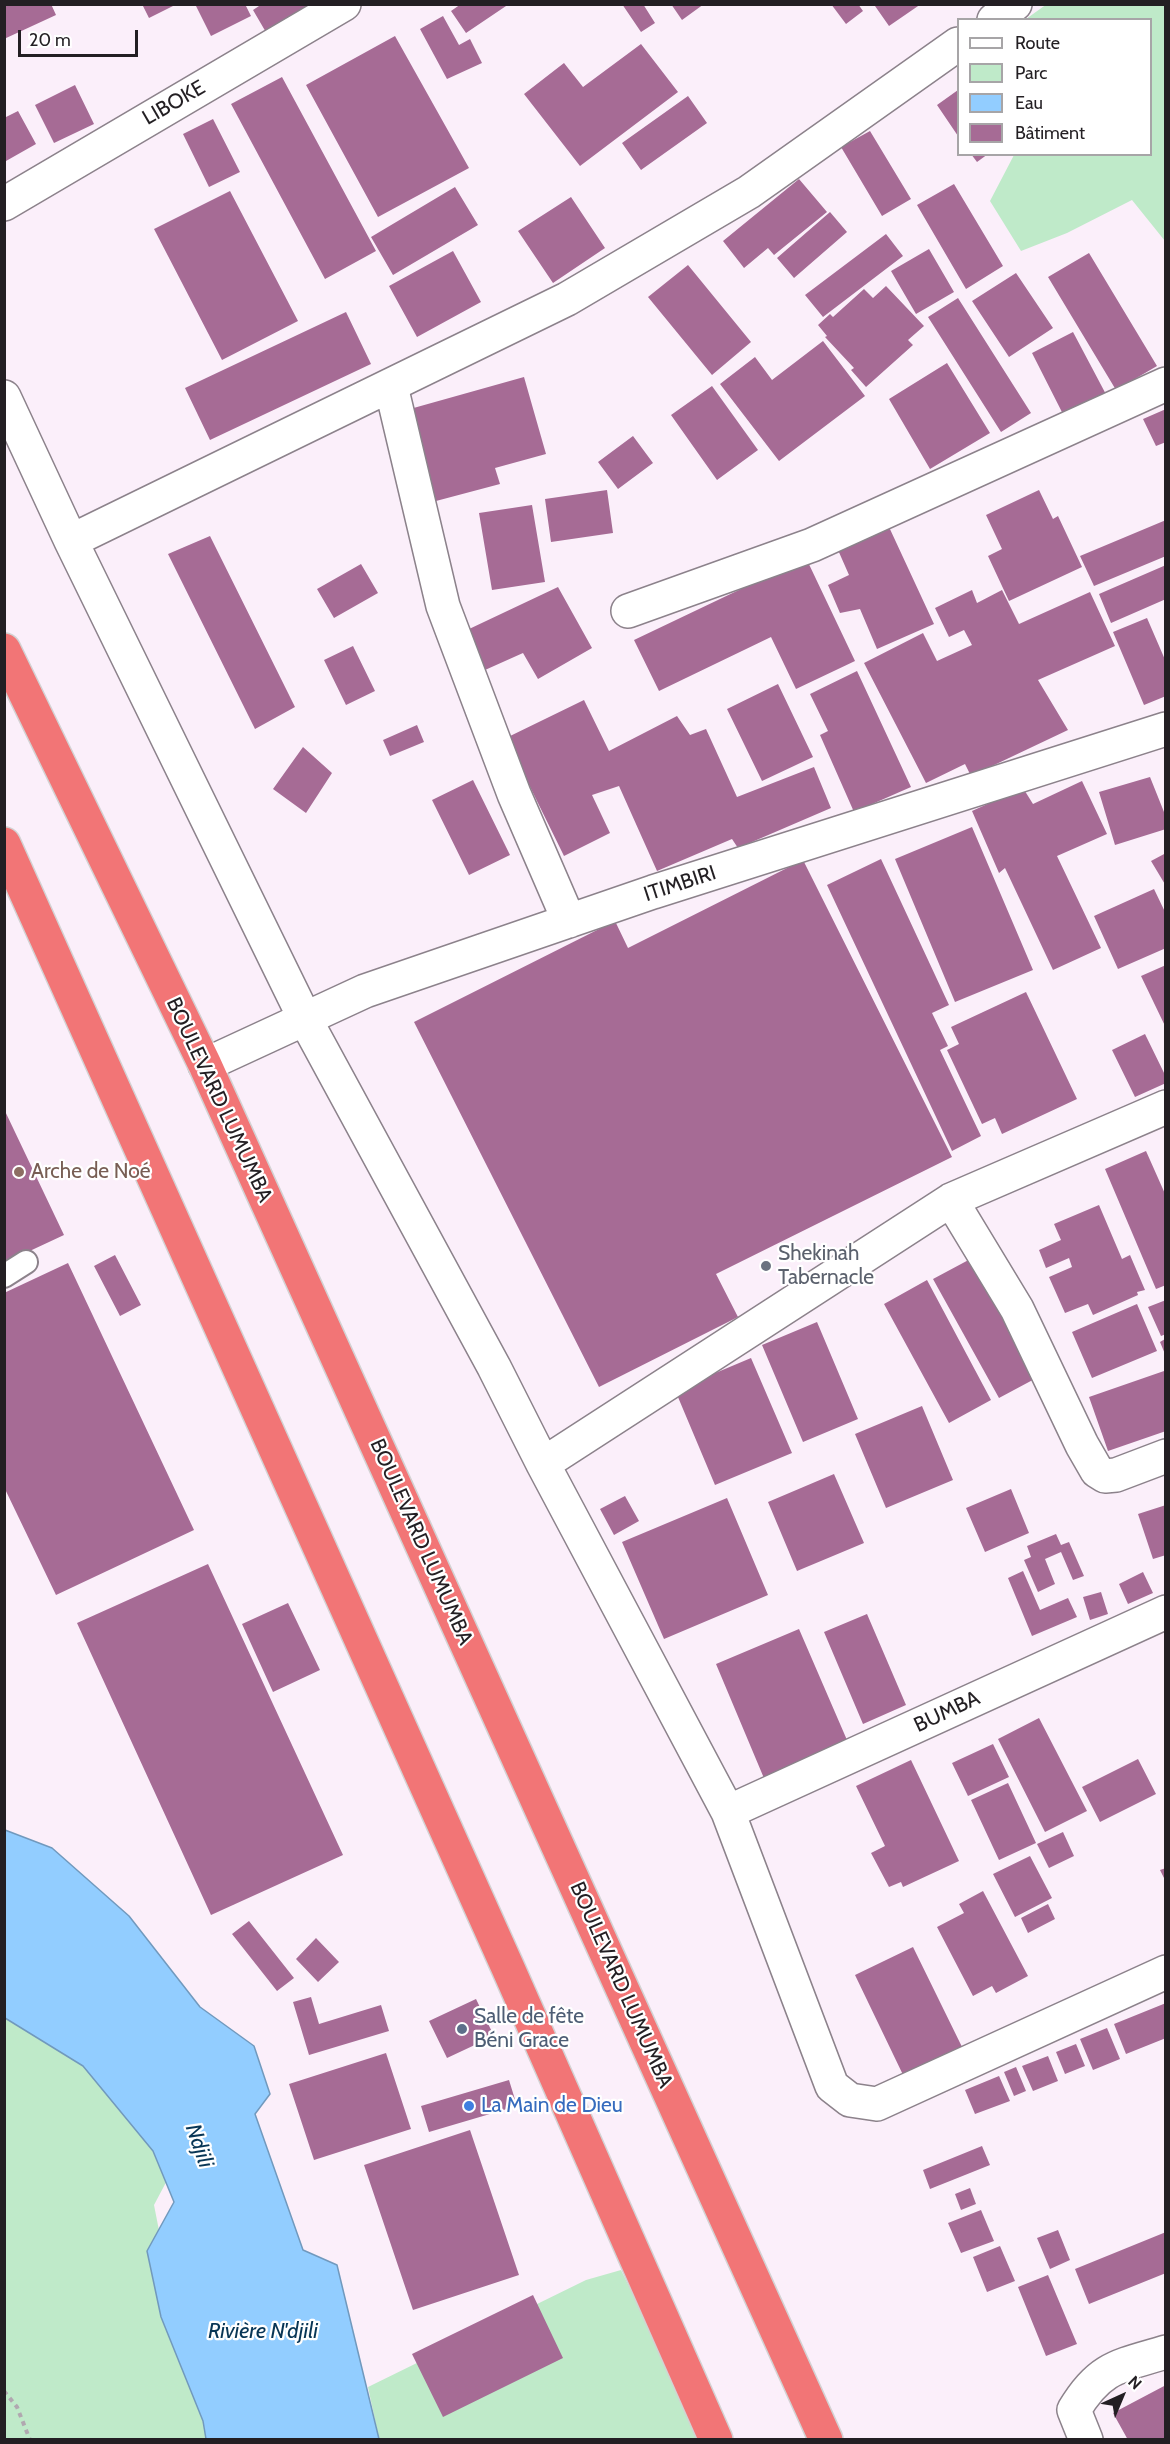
<!DOCTYPE html>
<html>
<head>
<meta charset="utf-8">
<style>
	body { margin:0 }
	#map { position:relative; width:1170px; height:2444px; overflow:hidden; background:#fbeffa; font-family:Cabin,sans-serif }
	canvas { display:block }
	.frame { position:absolute; inset:0; border:6px solid #231f23; pointer-events:none }
	.legend { position:absolute; left:957px; top:18px; width:195px; height:138px; box-sizing:border-box; background:#fff; border:2px solid #a7a5a7; margin:0; padding:8px 10px; list-style:none; font-size:18px; color:#231f23 }
	.legend li { display:flex; align-items:center; gap:12px; height:30px }
	.legend b { width:30px; border:2px solid #a7a5a7 }
	.north { position:absolute; left:1092px; top:2366px; width:60px; height:60px; -webkit-text-stroke:4px #fff; paint-order:stroke; rotate:44deg; font-size:16px; font-weight:700; line-height:24px; text-align:center; color:#231f23 }
	.north::after { content:''; display:block; margin:auto; width:21px; height:27px; background:#231f23; clip-path:polygon(50% 0,100% 100%,50% 72%,0 100%) }
	.scale { position:absolute; left:18px; top:30px; width:120px; height:27px; box-sizing:border-box; border:3px solid #231f23; border-top:0; padding-left:8px; font-size:18px; line-height:21px; white-space:nowrap; color:#231f23; -webkit-text-stroke:4px #fff; paint-order:stroke }
</style>
</head>
<body>
<div id="map">
<canvas width="1170" height="2444"></canvas>
<div class="frame"></div>
<ul class="legend">
<li><b style="height:8px;background:#fff"></b>Route</li>
<li><b style="height:16px;background:#bfeac9"></b>Parc</li>
<li><b style="height:16px;background:#92cdff"></b>Eau</li>
<li><b style="height:16px;background:#a66b95"></b>Bâtiment</li>
</ul>
<div class="north">N</div>
<div class="scale">20 m</div>
</div>
<script>
const ctx = document.querySelector('canvas').getContext('2d');
ctx.lineJoin = 'round';
function fillPath(path, color) { ctx.fillStyle = color; ctx.fill(path, 'evenodd'); }
function trace(path, color, width, dash) { ctx.strokeStyle = color; ctx.lineWidth = width; ctx.lineCap = dash ? 'butt' : 'round'; ctx.setLineDash(dash || []); ctx.stroke(path); }
function write(font, color, halo, rows, align = 'center') {
  ctx.font = font + ' Cabin,sans-serif'; ctx.lineWidth = 4.5; ctx.setLineDash([]); ctx.textBaseline = 'middle'; ctx.strokeStyle = halo; ctx.fillStyle = color; for (const [text, x, y, turn = 0] of rows) {
    ctx.save(); ctx.translate(x, y); ctx.rotate((+turn || 0) * Math.PI / 180); ctx.textAlign = isNaN(turn) ? turn : align; if (halo) ctx.strokeText(text, 0, 0); ctx.fillText(text, 0, 0); ctx.restore();
  }
}
const green = new Path2D(`
	M 1047,4 L 1165,5 L 1165,241 L 1132,200 L 1067,233 L 1021,251 L 990,201 L 1014,155 L 1150,154 L 1150,20 L 1026,19 Z
	M 4,1969 L 180,2156 L 154,2205 L 167,2271 L 221,2439 L 5,2439 Z
	M 621,2270 L 705,2439 L 379,2439 L 368,2387 L 586,2280 Z`);
const water = new Path2D(`
	M 5,1830 L 52,1848 L 129,1916 L 200,2007 L 254,2046 L 270,2094 L 255,2114 L 303,2250 L 337,2265 L 379,2439 L 206,2439 L 203,2421 L 161,2317 L 147,2251 L 174,2202 L 153,2151 L 83,2066 L 5,2018 Z`);
const building = new Path2D(`
	M 4,4 L 51,4 L 56,15 L 4,39 Z
	M 142,4 L 177,4 L 149,18 Z
	M 195,4 L 245,4 L 251,16 L 211,36 Z
	M 262,4 L 319,4 L 267,34 L 253,10 Z
	M 461,4 L 509,4 L 466,33 L 451,11 Z
	M 622,4 L 643,4 L 655,23 L 641,32 Z
	M 671,4 L 704,4 L 682,20 Z
	M 831,4 L 858,4 L 863,11 L 846,24 Z
	M 878,4 L 921,4 L 889,26 L 875,6 Z
	M 443,16 L 459,45 L 470,39 L 482,63 L 447,79 L 420,29 Z
	M 395,36 L 469,168 L 378,217 L 306,85 Z
	M 641,44 L 678,92 L 580,166 L 524,94 L 564,63 L 583,87 Z
	M 282,77 L 376,251 L 325,279 L 231,104 Z
	M 75,85 L 94,124 L 54,143 L 35,105 Z
	M 958,90 L 958,136 L 937,105 Z
	M 688,96 L 707,123 L 641,170 L 622,143 Z
	M 18,111 L 36,144 L 6,161 L 4,118 Z
	M 213,119 L 240,172 L 209,187 L 183,134 Z
	M 870,131 L 911,199 L 882,216 L 841,147 Z
	M 971,154 L 988,154 L 977,162 Z
	M 799,179 L 827,212 L 774,255 L 768,248 L 744,268 L 723,241 Z
	M 954,184 L 1003,266 L 966,289 L 917,205 Z
	M 455,187 L 478,225 L 393,275 L 371,237 Z
	M 230,191 L 298,321 L 222,360 L 154,229 Z
	M 571,197 L 605,248 L 553,283 L 518,231 Z
	M 830,212 L 847,232 L 794,278 L 777,258 Z
	M 886,234 L 903,256 L 823,317 L 805,295 Z
	M 929,249 L 954,292 L 916,314 L 891,271 Z
	M 453,251 L 481,302 L 417,337 L 389,286 Z
	M 1089,253 L 1157,366 L 1116,390 L 1048,277 Z
	M 688,265 L 751,342 L 712,375 L 648,297 Z
	M 1016,273 L 1053,328 L 1009,357 L 972,301 Z
	M 886,286 L 924,326 L 908,340 L 913,345 L 866,387 L 851,370 L 854,368 L 825,337 L 827,336 L 818,325 L 830,314 L 833,317 L 864,289 L 873,298 Z
	M 958,298 L 1031,413 L 1001,432 L 928,317 Z
	M 346,312 L 371,364 L 210,440 L 185,388 Z
	M 1073,332 L 1109,400 L 1067,422 L 1032,353 Z
	M 823,341 L 865,396 L 779,461 L 720,384 L 755,357 L 772,380 Z
	M 947,363 L 990,433 L 930,469 L 889,399 Z
	M 524,377 L 546,454 L 495,468 L 500,484 L 436,501 L 410,409 Z
	M 712,386 L 758,450 L 717,480 L 671,415 Z
	M 1166,409 L 1166,442 L 1156,446 L 1143,419 Z
	M 633,436 L 653,463 L 618,489 L 598,462 Z
	M 607,490 L 613,533 L 551,542 L 545,499 Z
	M 1039,490 L 1053,519 L 1058,516 L 1082,567 L 1009,601 L 988,556 L 1002,549 L 986,515 Z
	M 532,505 L 545,582 L 492,590 L 479,513 Z
	M 1166,520 L 1166,556 L 1094,586 L 1080,556 Z
	M 889,527 L 934,624 L 877,649 L 860,609 L 840,613 L 828,585 L 849,575 L 838,550 Z
	M 210,536 L 295,707 L 255,729 L 168,554 Z
	M 806,558 L 855,661 L 796,689 L 771,637 L 659,691 L 634,640 Z
	M 361,564 L 378,593 L 334,618 L 317,589 Z
	M 1166,565 L 1166,599 L 1111,623 L 1099,594 Z
	M 558,587 L 592,648 L 538,679 L 523,653 L 485,670 L 467,630 Z
	M 972,590 L 977,603 L 1002,590 L 1019,624 L 1090,592 L 1115,646 L 1038,680 L 1068,730 L 971,776 L 965,764 L 926,783 L 864,663 L 923,633 L 937,661 L 972,645 L 964,630 L 949,637 L 935,608 Z
	M 1147,618 L 1166,662 L 1166,696 L 1144,705 L 1113,632 Z
	M 353,646 L 375,691 L 346,705 L 324,660 Z
	M 857,671 L 911,787 L 854,812 L 820,735 L 828,731 L 810,694 Z
	M 778,684 L 813,757 L 762,781 L 727,709 Z
	M 584,700 L 609,751 L 677,716 L 690,735 L 706,729 L 737,797 L 814,767 L 831,808 L 738,848 L 732,839 L 657,871 L 619,786 L 592,795 L 610,833 L 564,856 L 506,738 Z
	M 417,725 L 424,742 L 390,756 L 383,740 Z
	M 303,747 L 332,773 L 306,813 L 273,789 Z
	M 1150,777 L 1166,817 L 1166,829 L 1115,845 L 1099,792 Z
	M 473,780 L 510,855 L 469,875 L 432,800 Z
	M 1082,781 L 1107,834 L 1057,856 L 1101,948 L 1053,970 L 1005,868 L 999,873 L 972,811 L 1023,788 L 1033,804 Z
	M 972,827 L 1033,970 L 955,1002 L 895,859 Z
	M 1166,853 L 1166,886 L 1151,861 Z
	M 881,859 L 949,1005 L 932,1013 L 948,1046 L 940,1050 L 981,1136 L 952,1151 L 827,885 Z
	M 803,860 L 952,1157 L 716,1274 L 738,1317 L 599,1387 L 414,1022 L 615,921 L 628,948 Z
	M 1154,889 L 1166,914 L 1166,948 L 1118,969 L 1094,916 Z
	M 1166,965 L 1166,1028 L 1141,976 Z
	M 1026,992 L 1077,1099 L 1002,1134 L 995,1118 L 982,1124 L 947,1050 L 959,1044 L 951,1027 Z
	M 1145,1034 L 1166,1077 L 1166,1083 L 1135,1097 L 1112,1050 Z
	M 4,1109 L 64,1235 L 4,1263 Z
	M 1146,1151 L 1166,1196 L 1166,1285 L 1156,1289 L 1105,1169 Z
	M 1099,1205 L 1122,1259 L 1130,1255 L 1145,1290 L 1137,1292 L 1138,1295 L 1093,1315 L 1088,1304 L 1065,1313 L 1049,1277 L 1072,1267 L 1069,1258 L 1046,1268 L 1039,1250 L 1061,1240 L 1054,1224 Z
	M 115,1255 L 141,1305 L 120,1316 L 94,1266 Z
	M 976,1256 L 1042,1375 L 999,1398 L 933,1279 Z
	M 68,1263 L 194,1530 L 56,1595 L 4,1487 L 4,1293 Z
	M 927,1280 L 991,1400 L 949,1423 L 884,1304 Z
	M 1166,1300 L 1166,1334 L 1161,1336 L 1148,1307 Z
	M 1137,1304 L 1157,1351 L 1092,1378 L 1072,1332 Z
	M 817,1322 L 858,1419 L 803,1442 L 762,1345 Z
	M 1165,1339 L 1165,1354 L 1160,1342 Z
	M 751,1358 L 792,1453 L 715,1485 L 675,1390 Z
	M 1164,1371 L 1166,1431 L 1108,1451 L 1089,1397 Z
	M 922,1406 L 953,1480 L 886,1508 L 855,1434 Z
	M 834,1474 L 864,1543 L 797,1571 L 768,1502 Z
	M 1011,1489 L 1029,1533 L 985,1552 L 966,1508 Z
	M 625,1496 L 639,1521 L 614,1535 L 600,1509 Z
	M 727,1498 L 768,1595 L 664,1639 L 622,1542 Z
	M 1166,1505 L 1166,1555 L 1153,1559 L 1138,1514 Z
	M 1056,1534 L 1061,1545 L 1069,1542 L 1084,1576 L 1073,1580 L 1061,1552 L 1045,1559 L 1055,1584 L 1038,1592 L 1024,1560 L 1031,1557 L 1027,1546 Z
	M 208,1564 L 343,1855 L 211,1915 L 77,1623 Z
	M 1023,1571 L 1040,1610 L 1068,1598 L 1077,1617 L 1032,1636 L 1008,1578 Z
	M 1143,1572 L 1153,1593 L 1128,1604 L 1119,1584 Z
	M 1101,1592 L 1108,1614 L 1090,1620 L 1083,1597 Z
	M 288,1603 L 320,1670 L 273,1692 L 242,1624 Z
	M 867,1614 L 906,1705 L 863,1724 L 824,1632 Z
	M 799,1629 L 850,1747 L 766,1783 L 716,1664 Z
	M 1039,1718 L 1087,1811 L 1045,1832 L 998,1739 Z
	M 993,1744 L 1009,1777 L 968,1796 L 952,1763 Z
	M 1138,1759 L 1156,1794 L 1100,1822 L 1082,1787 Z
	M 911,1760 L 959,1861 L 903,1887 L 901,1882 L 889,1887 L 871,1853 L 885,1846 L 856,1786 Z
	M 1008,1783 L 1036,1843 L 999,1860 L 971,1800 Z
	M 1063,1832 L 1074,1856 L 1049,1868 L 1037,1844 Z
	M 1030,1856 L 1052,1898 L 1015,1917 L 993,1874 Z
	M 1166,1868 L 1166,1882 L 1160,1870 Z
	M 983,1891 L 1028,1976 L 996,1993 L 992,1986 L 973,1996 L 937,1927 L 964,1913 L 959,1904 Z
	M 1048,1904 L 1055,1919 L 1028,1933 L 1021,1918 Z
	M 249,1921 L 294,1978 L 277,1991 L 232,1934 Z
	M 316,1938 L 339,1962 L 318,1982 L 296,1959 Z
	M 913,1947 L 964,2051 L 905,2079 L 855,1975 Z
	M 311,1997 L 319,2024 L 381,2005 L 389,2031 L 309,2055 L 293,2002 Z
	M 476,1999 L 494,2036 L 447,2058 L 429,2021 Z
	M 1166,2003 L 1166,2038 L 1126,2054 L 1114,2024 Z
	M 1107,2028 L 1120,2059 L 1093,2070 L 1080,2039 Z
	M 1076,2044 L 1085,2066 L 1065,2074 L 1056,2052 Z
	M 386,2053 L 411,2129 L 314,2160 L 289,2084 Z
	M 1048,2056 L 1058,2081 L 1033,2091 L 1022,2066 Z
	M 1016,2067 L 1026,2091 L 1014,2096 L 1004,2072 Z
	M 999,2076 L 1010,2101 L 975,2114 L 965,2090 Z
	M 509,2080 L 517,2106 L 429,2132 L 421,2106 Z
	M 470,2130 L 519,2275 L 413,2310 L 364,2165 Z
	M 982,2146 L 990,2165 L 930,2189 L 923,2170 Z
	M 970,2188 L 976,2204 L 961,2210 L 955,2194 Z
	M 981,2210 L 994,2241 L 961,2253 L 948,2223 Z
	M 1058,2230 L 1070,2260 L 1050,2269 L 1037,2238 Z
	M 1166,2232 L 1166,2273 L 1089,2304 L 1075,2269 Z
	M 1000,2246 L 1015,2281 L 987,2292 L 973,2257 Z
	M 1048,2275 L 1077,2344 L 1046,2356 L 1018,2287 Z
	M 533,2295 L 563,2358 L 443,2417 L 412,2354 Z
	M 1166,2385 L 1166,2440 L 1128,2440 L 1113,2413 Z`);
const path = new Path2D(`
	M 4,2391 L 17,2407 L 30,2440`);
const lane = new Path2D(`
	M 4,1276 L 26,1262`);
const street = new Path2D(`
	M 994,20 L 1015,4
	M 4,204 L 344,4
	M 391,386 L 443,606 L 514,794 L 569,921
	M 4,397 L 71,541 L 305,1019 L 494,1367 L 543,1464 L 728,1812 L 832,2086 L 850,2100 L 877,2104 L 1166,1972
	M 71,541 L 567,299 L 749,192 L 958,44
	M 628,611 L 812,545 L 1166,384
	M 205,1065 L 365,991 L 653,892 L 1166,729
	M 951,1200 L 1017,1309 L 1082,1445 L 1097,1471 L 1105,1476 L 1116,1475 L 1166,1456
	M 543,1464 L 951,1200 L 1166,1107
	M 728,1812 L 1166,1612
	M 1086,2440 L 1074,2410 C 1100,2366 1120,2366 1166,2352`);
const highway = new Path2D(`
	M 4,650 L 205,1065 L 826,2440
	M 4,844 L 508,1968 L 716,2440`);
const markers = [
	[19,1172,6,"#8d6e63"],
	[766,1266,6,"#6b7280"],
	[462,2029,6,"#5c6f8a"],
	[469,2106,6,"#3f7fe0"]
];
const streetNames = [
	["LIBOKE",174,103,-30],
	["ITIMBIRI",680,884,-18],
	["BOULEVARD LUMUMBA",219,1100,65],
	["BOULEVARD LUMUMBA",421,1542,66],
	["BUMBA",947,1712,-25],
	["BOULEVARD LUMUMBA",621,1985,66]
];
const educationNames = [
	["Arche de Noé",31,1172]
];
const worshipNames = [
	["Shekinah",778,1254],
	["Tabernacle",778,1278]
];
const serviceNames = [
	["Salle de fête",474,2017],
	["Béni Grace",474,2041]
];
const shopNames = [
	["La Main de Dieu",481,2106]
];
const waterNames = [
	["Ndjili",199,2146,71],
	["Rivière N'djili",263,2332]
];
fillPath(green, '#bfeac9');
fillPath(water, '#92cdff');
trace(water, '#7199bd', 1.5);
fillPath(building, '#a66b95');
trace(lane, '#8c828b', 26);
trace(street, '#8c828b', 36);
trace(highway, '#d3d2d3', 36);
trace(path, '#b1a8b0', 4, [4.5, 4.5]);
trace(lane, '#fff', 22);
trace(street, '#fff', 33);
trace(highway, '#f27576', 33);
for (const [x, y, r, color] of markers) { const dot = new Path2D(); dot.arc(x, y, r, 0, 2 * Math.PI); ctx.fillStyle = color; ctx.fill(dot); trace(dot, '#fff', 2); }
write('21px', '#231f23', '#fff', streetNames);
write('21px', '#785e54', '#fff', educationNames, 'left');
write('21px', '#5b616d', '#fff', worshipNames, 'left');
write('21px', '#4e5e75', '#fff', serviceNames, 'left');
write('21px', '#366cbe', '#fff', shopNames, 'left');
write('italic 22px', '#083656', '#fff', waterNames);
</script>
</body>
</html>
